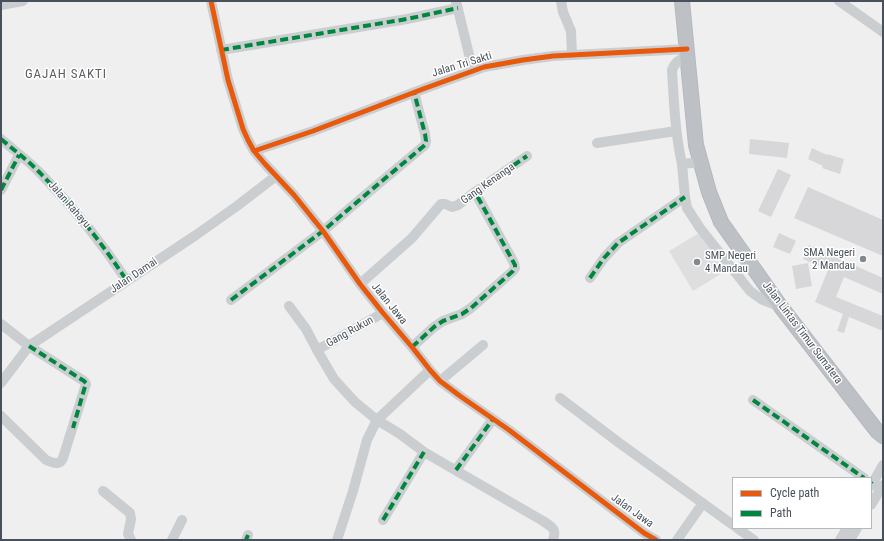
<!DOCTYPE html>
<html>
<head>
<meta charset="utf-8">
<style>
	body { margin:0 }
	#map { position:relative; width:884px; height:541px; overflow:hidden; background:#f0efef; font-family:"Roboto Condensed",sans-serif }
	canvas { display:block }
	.frame { position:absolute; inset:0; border:2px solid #47505b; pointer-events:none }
	.legend { position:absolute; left:732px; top:477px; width:140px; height:52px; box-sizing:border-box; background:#fff; border:1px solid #b5b9bd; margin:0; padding:5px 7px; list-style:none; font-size:12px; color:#47505b }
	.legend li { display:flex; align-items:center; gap:8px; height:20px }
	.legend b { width:20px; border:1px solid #b5b9bd }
</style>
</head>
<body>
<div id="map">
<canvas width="884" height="541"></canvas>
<div class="frame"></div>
<ul class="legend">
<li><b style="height:5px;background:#e8590c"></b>Cycle path</li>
<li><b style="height:5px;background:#00873e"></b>Path</li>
</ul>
</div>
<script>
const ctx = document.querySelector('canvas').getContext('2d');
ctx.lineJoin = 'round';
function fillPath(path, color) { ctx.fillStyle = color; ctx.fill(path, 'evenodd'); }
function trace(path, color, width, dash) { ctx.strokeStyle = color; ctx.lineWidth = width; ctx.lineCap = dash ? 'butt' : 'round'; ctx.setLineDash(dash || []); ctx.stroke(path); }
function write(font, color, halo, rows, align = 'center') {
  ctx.font = font + ' "Roboto Condensed",sans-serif'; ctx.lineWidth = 3; ctx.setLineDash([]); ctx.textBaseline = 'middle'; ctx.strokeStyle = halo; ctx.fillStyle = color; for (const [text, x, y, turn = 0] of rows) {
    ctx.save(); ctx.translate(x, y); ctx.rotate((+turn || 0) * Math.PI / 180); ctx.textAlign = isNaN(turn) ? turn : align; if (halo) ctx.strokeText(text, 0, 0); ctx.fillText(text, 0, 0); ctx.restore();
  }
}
const education = new Path2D(`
	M 701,232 L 724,272 L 693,291 L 669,251 Z`);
const building = new Path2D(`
	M 750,139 L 789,143 L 787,158 L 749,154 Z
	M 812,148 L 827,155 L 827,154 L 844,159 L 840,174 L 822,168 L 823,166 L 808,159 Z
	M 778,169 L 791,175 L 771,217 L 758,211 Z
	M 808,187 L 883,220 L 883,256 L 794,218 Z
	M 779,233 L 796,241 L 790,254 L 773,247 Z
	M 809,245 L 883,278 L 883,294 L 844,277 L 836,297 L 883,316 L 883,331 L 849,317 L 844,333 L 837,331 L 843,314 L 815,302 L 828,270 L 803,259 Z
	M 808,263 L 812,286 L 796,289 L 792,266 Z`);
const minor = new Path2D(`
	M 211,1 L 228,80 L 243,129 L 248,140 L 254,151 L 265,164 L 294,195 L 323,231 L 360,284 L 383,313 L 412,347 L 430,370 L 440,381 L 460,396 L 509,430 L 644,533 L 656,540
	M 456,1 L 473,71
	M 561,1 L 563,12 L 571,31 L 572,55
	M 839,1 L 883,32
	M 1,5 L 23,1
	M 221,50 L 407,19 L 458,8
	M 1,139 C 15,151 30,162 42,175 C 74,208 102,243 127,281
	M 597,143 L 676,131
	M 254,151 L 313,131 L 423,89 L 484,67 L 523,60 L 553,56 L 687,49
	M 701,162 L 682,164 L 685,197 L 687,208 L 700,228 L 750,291 L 761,299 L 781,307
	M 682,164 C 675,133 674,102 672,70 C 675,62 680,59 687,56
	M 1,190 L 19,155
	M 590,278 L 604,258 L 618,243 L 685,197
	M 360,284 L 412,238 L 441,204 L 445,204 L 452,207 L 458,205 L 475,192 L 527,156
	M 231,300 L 323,231 L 370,191 L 425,145 L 426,141 L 425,134 L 414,92
	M 289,306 L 306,329 L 317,350 L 334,379 L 355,402 L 377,420 L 400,434 L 424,452 L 543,521 C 552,527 557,529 553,540
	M 1,324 L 29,346 L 84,381 L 86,384 L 63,458 C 60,466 53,463 46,460 L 1,416
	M 412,347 L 434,327 L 443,321 L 462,314 L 471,308 L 513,271 L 515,268 L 514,263 L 475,192
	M 317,350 L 383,313
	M 440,381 L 483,345
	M 1,383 L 29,346 L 196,235 L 237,206 L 276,176
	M 560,398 L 618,442 L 733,525
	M 753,400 L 864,478
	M 456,470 L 493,419
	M 871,486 L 883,465
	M 103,491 L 130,513 L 131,519 L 128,534 L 131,540
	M 871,505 L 883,485
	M 383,520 L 424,452
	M 737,528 L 754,540
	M 172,540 L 182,520
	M 246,540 L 248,535
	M 337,540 L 353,491 L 367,440 L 377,420 L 430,370
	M 677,540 L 703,503
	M 840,540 L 847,528
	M 850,540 L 857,528`);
const highway = new Path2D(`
	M 682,1 L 696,145 L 709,192 L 721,222 L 781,307 L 877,431 L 883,436`);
const quiet = new Path2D(`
	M 221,50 L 407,19 L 458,8
	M 1,139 C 15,151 30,162 42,175 C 74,208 102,243 127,281
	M 1,190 L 19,155
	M 590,278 L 604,258 L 618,243 L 685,197
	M 231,300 L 323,231 L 370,191 L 425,145 L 426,141 L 425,134 L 414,92
	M 29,346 L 84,381 L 86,383 L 73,428
	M 412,347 L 434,327 L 443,321 L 462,314 L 471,308 L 513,271 L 515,268 L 515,265 L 475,192 L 527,156
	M 753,400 L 864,478
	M 456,470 L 493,419
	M 871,483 L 872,484
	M 383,520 L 424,452
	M 246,540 L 248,535`);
const cycleway = new Path2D(`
	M 211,1 L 228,80 L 243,129 L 248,140 L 254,151 L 265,164 L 294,195 L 323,231 L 360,284 L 383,313 L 412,347 L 430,370 L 440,381 L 460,396 L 509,430 L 644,533 L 656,540
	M 254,151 L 313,131 L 423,89 L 484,67 L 523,60 L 553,56 L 687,49`);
const markers = [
	[863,259,4,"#82888f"],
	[697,262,4,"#82888f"]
];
const streetNames = [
	["Jalan Tri Sakti",462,65,-17],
	["Gang Kenanga",488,184,-35],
	["Jalan Rahayu",69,205,49],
	["Jalan Damai",134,276,-34],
	["Jalan Jawa",389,304,51],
	["Gang Rukun",350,332,-29],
	["Jalan Lintas Timur Sumatera",802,333,53],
	["Jalan Jawa",632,511,36]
];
const poiNames = [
	["SMA Negeri",855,253],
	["2 Mandau",855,266],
	["SMP Negeri",705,256,"left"],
	["4 Mandau",705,269,"left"]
];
const quarterNames = [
	["GAJAH SAKTI",66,75]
];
fillPath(education, '#dededf');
fillPath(building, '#d7d7d9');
trace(highway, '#b5b8be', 16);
trace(minor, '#cbced0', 10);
trace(highway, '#bdc0c5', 14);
trace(quiet, '#00873e', 4, [8, 4]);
trace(cycleway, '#e8590c', 5);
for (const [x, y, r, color] of markers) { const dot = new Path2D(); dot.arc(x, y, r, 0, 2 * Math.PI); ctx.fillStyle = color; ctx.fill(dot); trace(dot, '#fff', 1.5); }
write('11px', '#47505b', '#fff', streetNames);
write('11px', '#47505b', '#fff', poiNames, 'right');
ctx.letterSpacing = '1px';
write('13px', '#5b5e63', '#fff', quarterNames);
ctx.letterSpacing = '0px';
</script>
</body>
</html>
